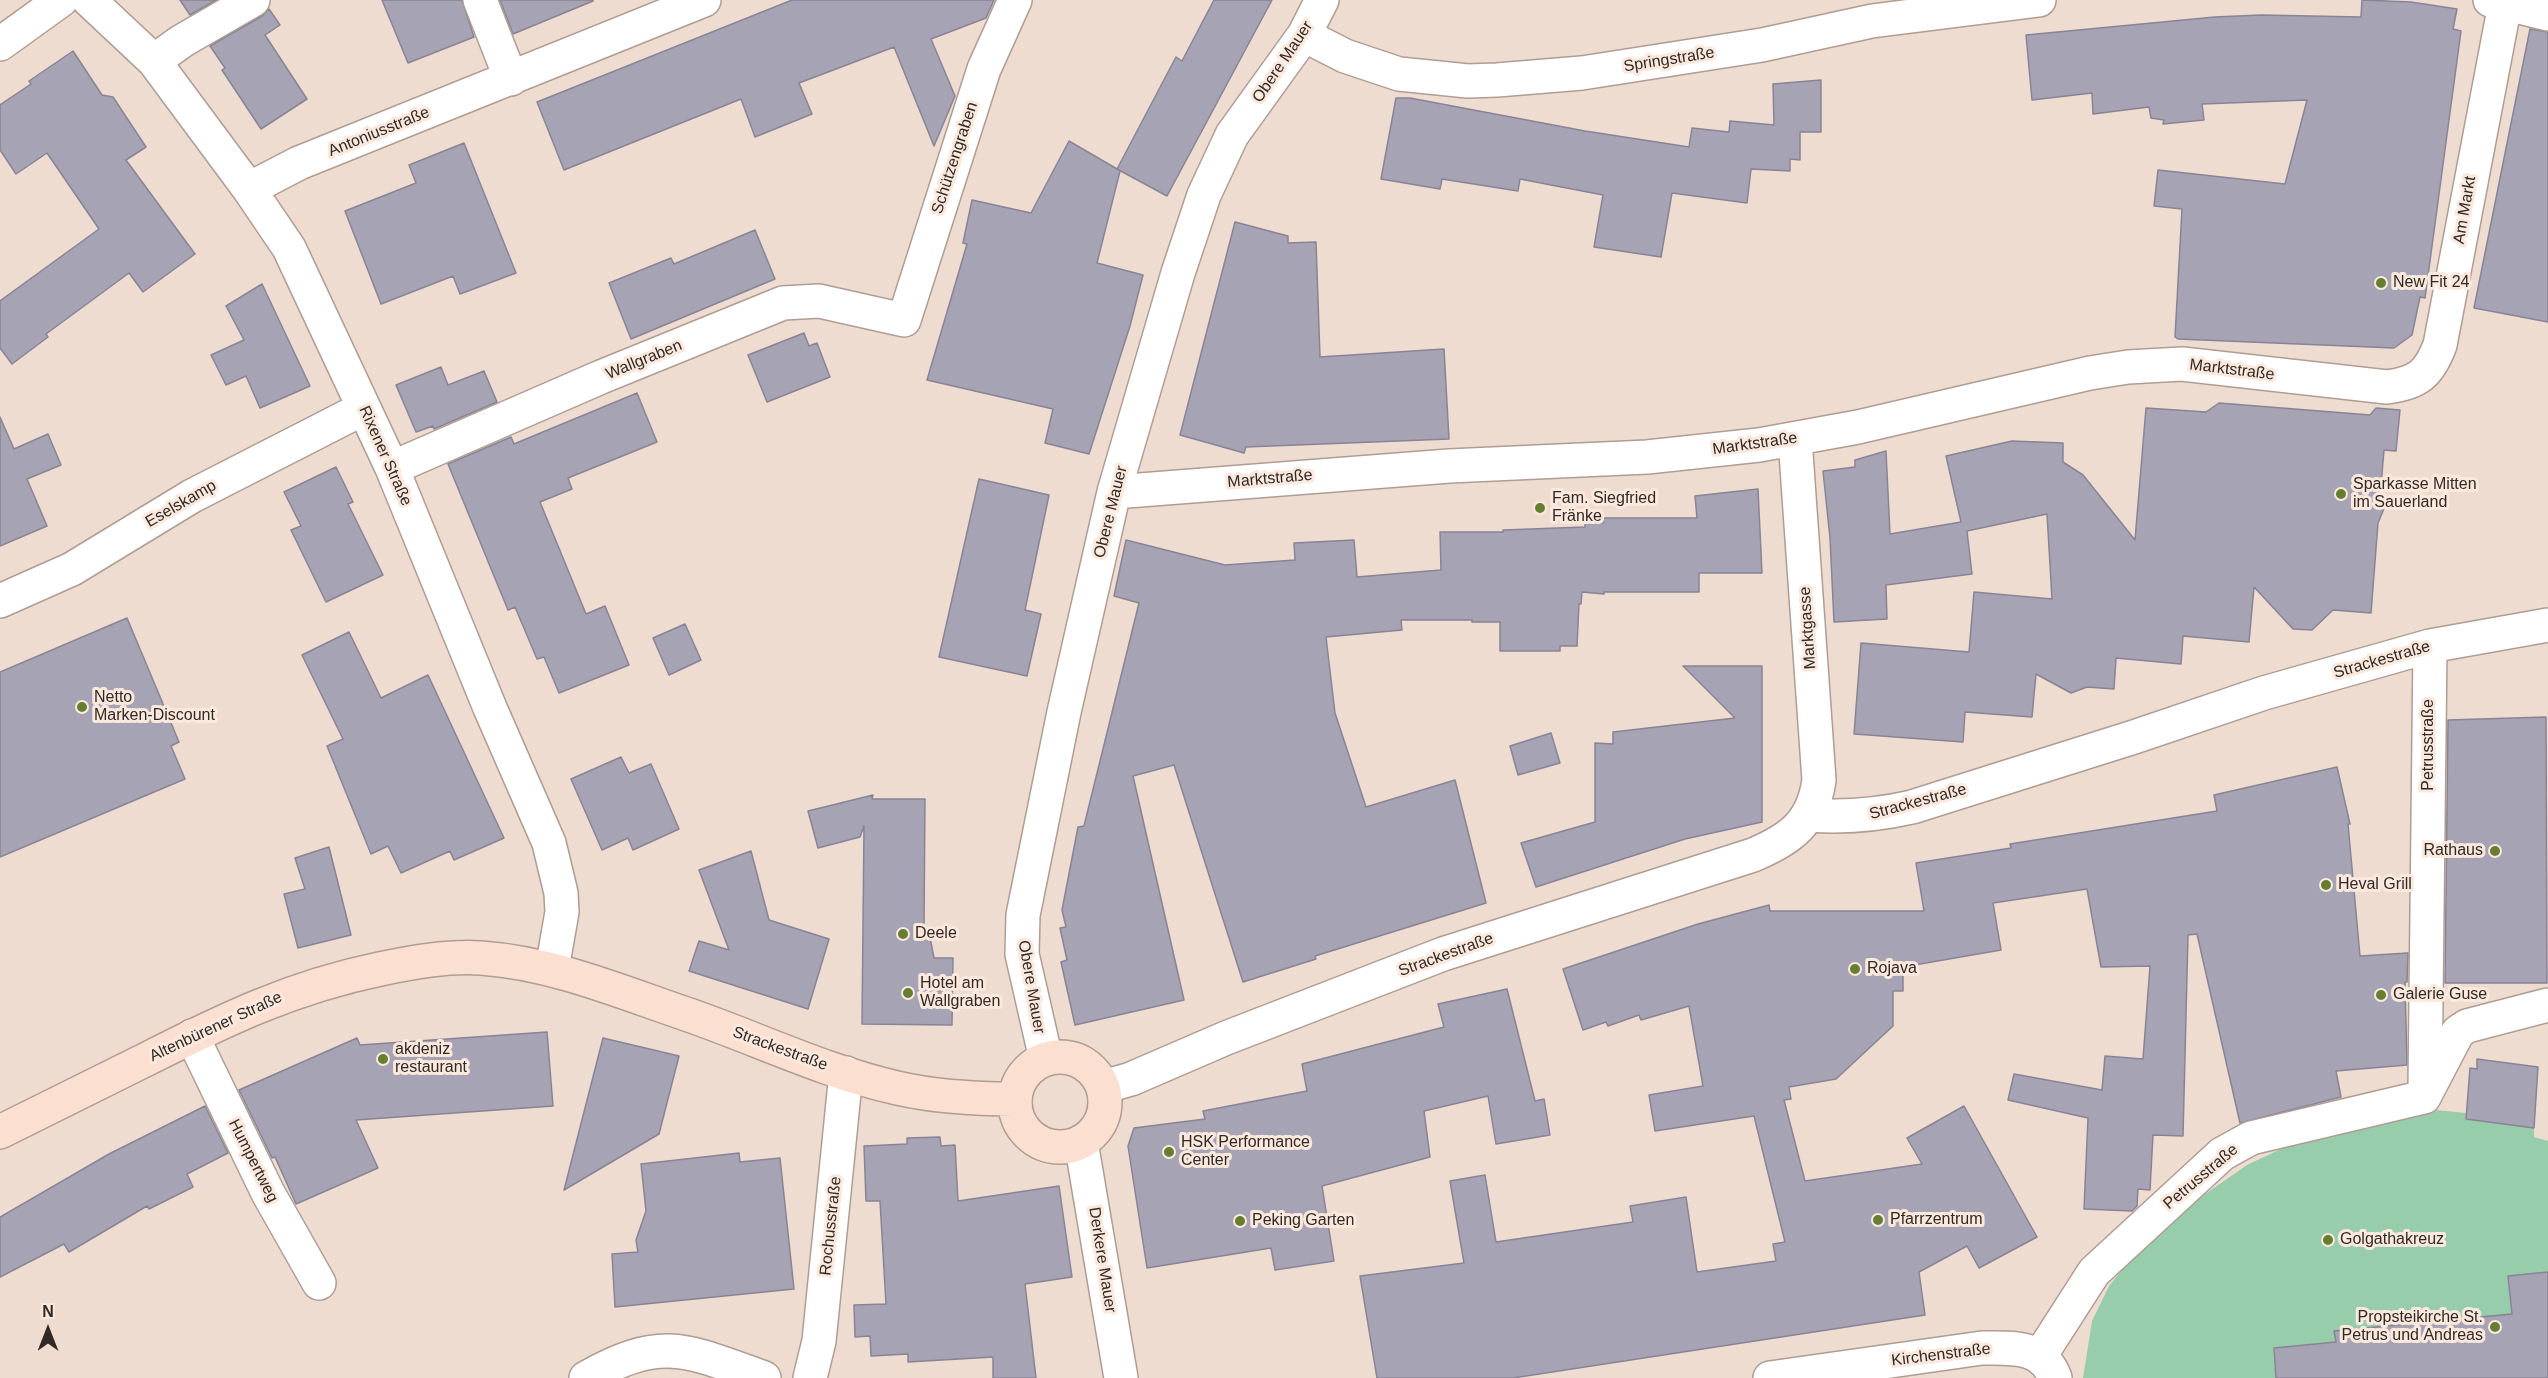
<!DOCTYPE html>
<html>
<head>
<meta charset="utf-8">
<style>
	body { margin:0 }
	#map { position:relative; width:2548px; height:1378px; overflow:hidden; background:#efdcd1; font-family:Arial,sans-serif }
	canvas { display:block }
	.north { position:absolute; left:18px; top:1300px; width:60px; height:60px; -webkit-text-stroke:4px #fce9de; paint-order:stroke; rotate:0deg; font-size:16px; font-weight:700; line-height:24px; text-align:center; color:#302925 }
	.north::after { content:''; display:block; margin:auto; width:21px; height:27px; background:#302925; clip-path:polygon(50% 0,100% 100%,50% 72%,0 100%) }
</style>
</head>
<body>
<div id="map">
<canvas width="2548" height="1378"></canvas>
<div class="north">N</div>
</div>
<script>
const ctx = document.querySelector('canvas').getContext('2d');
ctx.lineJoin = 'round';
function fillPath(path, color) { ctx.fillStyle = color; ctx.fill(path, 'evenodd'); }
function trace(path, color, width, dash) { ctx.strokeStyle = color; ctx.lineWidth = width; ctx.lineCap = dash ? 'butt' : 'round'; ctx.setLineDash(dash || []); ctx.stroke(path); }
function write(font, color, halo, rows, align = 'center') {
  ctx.font = font + ' Arial,sans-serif'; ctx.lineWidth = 6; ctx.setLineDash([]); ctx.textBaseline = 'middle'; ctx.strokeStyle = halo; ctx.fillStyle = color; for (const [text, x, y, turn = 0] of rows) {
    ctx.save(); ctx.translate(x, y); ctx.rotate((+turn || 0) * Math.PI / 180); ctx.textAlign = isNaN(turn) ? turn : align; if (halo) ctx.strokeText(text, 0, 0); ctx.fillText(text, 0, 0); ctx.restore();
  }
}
const green = new Path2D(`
	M 2436,1110 L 2466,1113 L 2466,1119 L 2534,1128 L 2534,1137 L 2548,1141 L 2548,1378 L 2083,1378 L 2092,1321 L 2109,1286 L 2126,1265 L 2188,1206 L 2247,1165 L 2283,1148 Z`);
const building = new Path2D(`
	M 180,0 L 216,0 L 190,15 Z
	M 382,0 L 462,0 L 474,37 L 408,63 Z
	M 500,0 L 593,0 L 593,1 L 513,34 Z
	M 792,0 L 994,0 L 986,18 L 931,39 L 955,96 L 934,146 L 894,47 L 799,83 L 812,114 L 755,137 L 741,99 L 564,170 L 537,102 Z
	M 1214,0 L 1272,0 L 1167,196 L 1117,169 L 1120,171 L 1097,263 L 1143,275 L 1130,326 L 1089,454 L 1045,443 L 1053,409 L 927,380 L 967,244 L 963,243 L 972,200 L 1031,213 L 1069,141 L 1117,169 L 1176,57 L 1182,61 Z
	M 2362,0 L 2411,2 L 2457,9 L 2453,29 L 2461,31 L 2425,298 L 2420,297 L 2412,335 L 2394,348 L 2178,339 L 2175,337 L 2182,209 L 2154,206 L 2158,170 L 2285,184 L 2307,100 L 2202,104 L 2204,120 L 2163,124 L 2164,120 L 2151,118 L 2149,107 L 2093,114 L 2092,93 L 2032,100 L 2026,35 L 2215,17 L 2261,15 L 2361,17 Z
	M 269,9 L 280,25 L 265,35 L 307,99 L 261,129 L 222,70 L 225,68 L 210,46 L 262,16 Z
	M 2530,29 L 2548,32 L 2548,322 L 2474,308 Z
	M 73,51 L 102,95 L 113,97 L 146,147 L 126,160 L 195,254 L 143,292 L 129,273 L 46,334 L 48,337 L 12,364 L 0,348 L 0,301 L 99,229 L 47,153 L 16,174 L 0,150 L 0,105 L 31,84 L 29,81 Z
	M 1821,80 L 1821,132 L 1800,132 L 1800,160 L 1790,159 L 1790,171 L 1751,169 L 1747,203 L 1672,193 L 1661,257 L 1594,247 L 1603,195 L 1520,179 L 1518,191 L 1442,179 L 1440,189 L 1381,179 L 1396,98 L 1410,98 L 1585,131 L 1689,147 L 1692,128 L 1729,132 L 1730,121 L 1774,125 L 1773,84 Z
	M 464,143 L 516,273 L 460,294 L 453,276 L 381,304 L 345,211 L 416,183 L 409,165 Z
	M 1235,222 L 1288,236 L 1288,243 L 1316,242 L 1320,357 L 1444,349 L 1449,439 L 1246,447 L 1244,453 L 1180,435 Z
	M 755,230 L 775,279 L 631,339 L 609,283 L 671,258 L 674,264 Z
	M 262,284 L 310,386 L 260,408 L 246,376 L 226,385 L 211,355 L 244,340 L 226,306 Z
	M 804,333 L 809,346 L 817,343 L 830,377 L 767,402 L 748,355 Z
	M 441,367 L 448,385 L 484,371 L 497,402 L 434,429 L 433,426 L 416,432 L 396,385 Z
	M 637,393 L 657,442 L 568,478 L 572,489 L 540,502 L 586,614 L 605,606 L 629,665 L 559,693 L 544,657 L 537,659 L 515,607 L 508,610 L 448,464 L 511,437 L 514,444 Z
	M 2219,403 L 2370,415 L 2376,408 L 2400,410 L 2396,451 L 2384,450 L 2380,498 L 2385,506 L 2378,523 L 2371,613 L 2333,610 L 2312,630 L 2293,629 L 2254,587 L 2249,642 L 2183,636 L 2181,664 L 2116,658 L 2114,689 L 2087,687 L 2071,693 L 2036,674 L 2032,717 L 1965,712 L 1963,742 L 1854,734 L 1861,643 L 1969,652 L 1974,592 L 2052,599 L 2047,514 L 1967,531 L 1972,574 L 1886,585 L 1887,619 L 1834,622 L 1830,538 L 1823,471 L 1855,467 L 1855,460 L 1886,451 L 1890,534 L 1961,522 L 1946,456 L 2012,441 L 2063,443 L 2063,462 L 2083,475 L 2135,540 L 2146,408 L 2206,412 Z
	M 0,417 L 14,449 L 48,434 L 61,465 L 27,479 L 47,526 L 0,546 Z
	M 336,467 L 353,502 L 348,504 L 383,575 L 326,602 L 291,530 L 301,526 L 284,492 Z
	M 979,479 L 1049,495 L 1025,610 L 1041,614 L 1027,676 L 939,657 Z
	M 1758,489 L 1762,573 L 1699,573 L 1699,592 L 1604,592 L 1604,594 L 1582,592 L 1581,604 L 1579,604 L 1577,646 L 1560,646 L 1560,651 L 1500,651 L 1500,622 L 1472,622 L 1472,620 L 1401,620 L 1402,630 L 1326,637 L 1335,713 L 1366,807 L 1455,780 L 1486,903 L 1315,956 L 1316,959 L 1243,982 L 1174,765 L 1133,776 L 1184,1000 L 1075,1025 L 1061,962 L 1067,960 L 1060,928 L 1066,927 L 1062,910 L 1078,827 L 1084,826 L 1139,603 L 1114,596 L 1126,540 L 1225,565 L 1295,560 L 1294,543 L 1354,540 L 1357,577 L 1441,570 L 1440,532 L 1503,532 L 1503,530 L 1585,527 L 1585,523 L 1603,523 L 1603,518 L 1697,518 L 1695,496 Z
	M 127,618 L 179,742 L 171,746 L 185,779 L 0,857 L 0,672 Z
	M 685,624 L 701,660 L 669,675 L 653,638 Z
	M 349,632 L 381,698 L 428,675 L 504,838 L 454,860 L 450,851 L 401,873 L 388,846 L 371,854 L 327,746 L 343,739 L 302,655 Z
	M 1683,666 L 1762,666 L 1762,822 L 1685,839 L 1536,887 L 1521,843 L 1595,822 L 1595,743 L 1613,744 L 1613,732 L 1735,718 Z
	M 2546,717 L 2547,983 L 2445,983 L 2448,720 Z
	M 1551,733 L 1560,763 L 1518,775 L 1510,746 Z
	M 621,757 L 629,773 L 651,764 L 679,829 L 633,850 L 628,838 L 602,850 L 571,779 Z
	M 2337,767 L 2350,824 L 2348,824 L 2360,956 L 2408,953 L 2407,982 L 2405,982 L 2407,1065 L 2336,1071 L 2341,1097 L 2240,1123 L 2197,934 L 2188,935 L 2183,1136 L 2153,1135 L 2150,1190 L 2138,1189 L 2137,1206 L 2132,1211 L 2084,1209 L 2088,1118 L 2008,1100 L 2014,1074 L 2102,1090 L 2105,1056 L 2143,1059 L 2150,966 L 2101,967 L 2087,889 L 1993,903 L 2001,950 L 1903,967 L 1903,991 L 1893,991 L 1893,1026 L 1836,1079 L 1789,1087 L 1791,1099 L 1784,1100 L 1805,1181 L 1922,1164 L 1907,1138 L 1964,1106 L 2037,1237 L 1979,1268 L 1967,1246 L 1919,1272 L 1925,1315 L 1513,1378 L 1377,1378 L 1360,1276 L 1464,1263 L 1450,1181 L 1485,1175 L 1496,1242 L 1633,1222 L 1630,1206 L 1686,1197 L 1697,1272 L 1776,1261 L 1773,1244 L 1785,1242 L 1754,1116 L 1655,1131 L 1649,1095 L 1703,1086 L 1689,1006 L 1641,1020 L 1639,1015 L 1608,1026 L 1606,1022 L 1583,1030 L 1563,969 L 1698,924 L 1769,905 L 1770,911 L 1924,911 L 1916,863 L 2011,848 L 2010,844 L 2217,811 L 2214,795 Z
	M 873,795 L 872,799 L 925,799 L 924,925 L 929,932 L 934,958 L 953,958 L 952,1025 L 862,1024 L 864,826 L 860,837 L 818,848 L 808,811 Z
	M 329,847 L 351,935 L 298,948 L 284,894 L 305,889 L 295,858 Z
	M 751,851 L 769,920 L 829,939 L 808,1009 L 689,971 L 699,941 L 729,950 L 699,870 Z
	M 1507,989 L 1535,1101 L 1544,1099 L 1550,1135 L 1496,1144 L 1488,1096 L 1424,1111 L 1430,1157 L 1322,1186 L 1334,1261 L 1275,1270 L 1271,1248 L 1147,1268 L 1128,1146 L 1134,1128 L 1205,1119 L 1203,1111 L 1307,1091 L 1302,1064 L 1444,1027 L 1438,1004 Z
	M 547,1032 L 553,1106 L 356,1120 L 378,1168 L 296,1204 L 275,1157 L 272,1158 L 239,1090 L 357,1038 L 360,1045 Z
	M 603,1038 L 679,1056 L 659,1134 L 564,1190 Z
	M 2477,1059 L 2538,1067 L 2534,1128 L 2466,1119 L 2470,1068 L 2477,1069 Z
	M 205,1106 L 228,1153 L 187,1174 L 193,1187 L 149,1209 L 147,1206 L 69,1252 L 64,1244 L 0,1277 L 0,1217 L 109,1154 Z
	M 940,1137 L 941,1146 L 955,1145 L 958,1201 L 1059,1186 L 1072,1277 L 1025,1284 L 1036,1378 L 993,1378 L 993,1357 L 908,1362 L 908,1354 L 871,1356 L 870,1336 L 855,1337 L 854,1305 L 886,1304 L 880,1201 L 866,1201 L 864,1146 L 907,1144 L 907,1138 Z
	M 739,1153 L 740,1162 L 780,1158 L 794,1289 L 615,1307 L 612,1254 L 638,1252 L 636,1240 L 646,1211 L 641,1164 Z
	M 2548,1272 L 2548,1378 L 2276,1378 L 2274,1348 L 2336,1342 L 2334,1331 L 2512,1314 L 2508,1276 Z`);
const street = new Path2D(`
	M 89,0 L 154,61 L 249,189 L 289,248 L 392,468 L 490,708 L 549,843 L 561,893 L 562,912 L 552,969
	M 480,0 L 511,79
	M 2490,0 L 2548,14
	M 1304,35 L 1345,56 L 1399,74 L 1468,81 L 1497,80 L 1582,73 L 1762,45 L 1872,21 L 2039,0
	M 0,44 L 61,0
	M 154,61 L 182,41 L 253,0
	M 249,189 L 299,163 L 704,0
	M 392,468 L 601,377 L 783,303 L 819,301 L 904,320 L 984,69 L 1015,0
	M 1114,492 L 1449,466 L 1647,457 L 1759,445 L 1858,427 L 2090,373 L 2128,367 L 2182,364 L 2387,387 C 2418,383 2429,374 2440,345 L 2505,4
	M 0,601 L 72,569 L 192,496 L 364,408
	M 1809,815 C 1846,818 1877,815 1912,807 L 2134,737 L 2264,693 L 2430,646 L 2548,625
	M 192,1036 L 268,1193 L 319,1283
	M 1046,1059 L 1022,954 L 1023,915 L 1064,712 L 1114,492 L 1178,273 L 1204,195 L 1232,135 L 1304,35 L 1322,0
	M 1103,1087 L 1131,1079 L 1226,1038 L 1443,954 L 1753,855 C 1791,839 1813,823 1819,780 L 1795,439
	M 2425,1088 L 2430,646
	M 1081,1142 L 1121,1378
	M 2040,1356 L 2094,1272 L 2222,1154 L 2251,1138 L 2424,1097 L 2458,1032 L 2467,1026 L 2548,1005
	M 586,1378 C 662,1335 687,1350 764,1378
	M 810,1378 L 819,1341 L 846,1073
	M 1770,1378 L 1982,1348 C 2012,1348 2043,1345 2055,1378`);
const secondary = new Path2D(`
	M1015 1102a45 45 0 1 1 90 0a45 45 0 1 1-90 0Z
	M 0,1132 C 48,1108 96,1084 145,1060 C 224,1020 292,987 380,969 C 413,962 447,956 481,958 C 553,963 621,992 689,1015 C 758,1039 826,1072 897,1088 C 936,1097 975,1099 1015,1099`);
const markers = [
	[2381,283,6,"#667e30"],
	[2341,494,6,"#667e30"],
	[1540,508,6,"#667e30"],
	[82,707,6,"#667e30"],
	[2495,851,6,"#667e30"],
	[2326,885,6,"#667e30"],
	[903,934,6,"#667e30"],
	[1855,969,6,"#667e30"],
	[908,993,6,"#667e30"],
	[2381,995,6,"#667e30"],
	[383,1059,6,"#667e30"],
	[1169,1152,6,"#667e30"],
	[1878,1220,6,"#667e30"],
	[1240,1221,6,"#667e30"],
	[2328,1240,6,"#667e30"],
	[2495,1327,6,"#667e30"]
];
const streetNames = [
	["Springstraße",1669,60,-9],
	["Obere Mauer",1283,62,-56],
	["Antoniusstraße",379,132,-22],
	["Schützengraben",955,158,-72],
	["Am Markt",2465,210,-80],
	["Wallgraben",644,360,-22],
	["Marktstraße",2232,370,7],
	["Marktstraße",1755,444,-8],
	["Rixener Straße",385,456,66],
	["Marktstraße",1270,479,-5],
	["Eselskamp",181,504,-30],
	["Obere Mauer",1111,512,-76],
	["Marktgasse",1808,628,-94],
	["Strackestraße",2382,660,-16],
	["Petrusstraße",2429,745,-90],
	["Strackestraße",1918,802,-15],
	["Strackestraße",1446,955,-20],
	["Obere Mauer",1031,987,80],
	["Altenbürener Straße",216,1027,-25],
	["Strackestraße",780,1049,20],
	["Humpertweg",253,1161,63],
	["Petrusstraße",2201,1177,-40],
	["Rochusstraße",831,1226,-84],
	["Derkere Mauer",1102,1260,81],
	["Kirchenstraße",1941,1355,-7]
];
const poiNames = [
	["New Fit 24",2393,283],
	["Sparkasse Mitten",2353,485],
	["im Sauerland",2353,503],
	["Fam. Siegfried",1552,499],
	["Fränke",1552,517],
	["Netto",94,698],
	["Marken-Discount",94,716],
	["Rathaus",2483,851,"right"],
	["Heval Grill",2338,885],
	["Deele",915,934],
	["Rojava",1867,969],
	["Hotel am",920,984],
	["Wallgraben",920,1002],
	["Galerie Guse",2393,995],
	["akdeniz",395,1050],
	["restaurant",395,1068],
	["HSK Performance",1181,1143],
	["Center",1181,1161],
	["Pfarrzentrum",1890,1220],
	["Peking Garten",1252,1221],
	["Golgathakreuz",2340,1240],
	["Propsteikirche St.",2483,1318,"right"],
	["Petrus und Andreas",2483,1336,"right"]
];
fillPath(green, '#97cdab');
fillPath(building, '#a6a3b4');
trace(building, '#888495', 1.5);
trace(street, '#af9d93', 36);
trace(secondary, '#af9d93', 36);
trace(street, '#fff', 33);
trace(secondary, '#fbdfd1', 33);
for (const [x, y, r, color] of markers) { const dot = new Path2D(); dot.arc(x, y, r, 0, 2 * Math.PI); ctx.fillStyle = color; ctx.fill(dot); trace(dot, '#fce9de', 2); }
write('16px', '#302925', '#fce9de', streetNames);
write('16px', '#302925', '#fce9de', poiNames, 'left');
</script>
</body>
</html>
